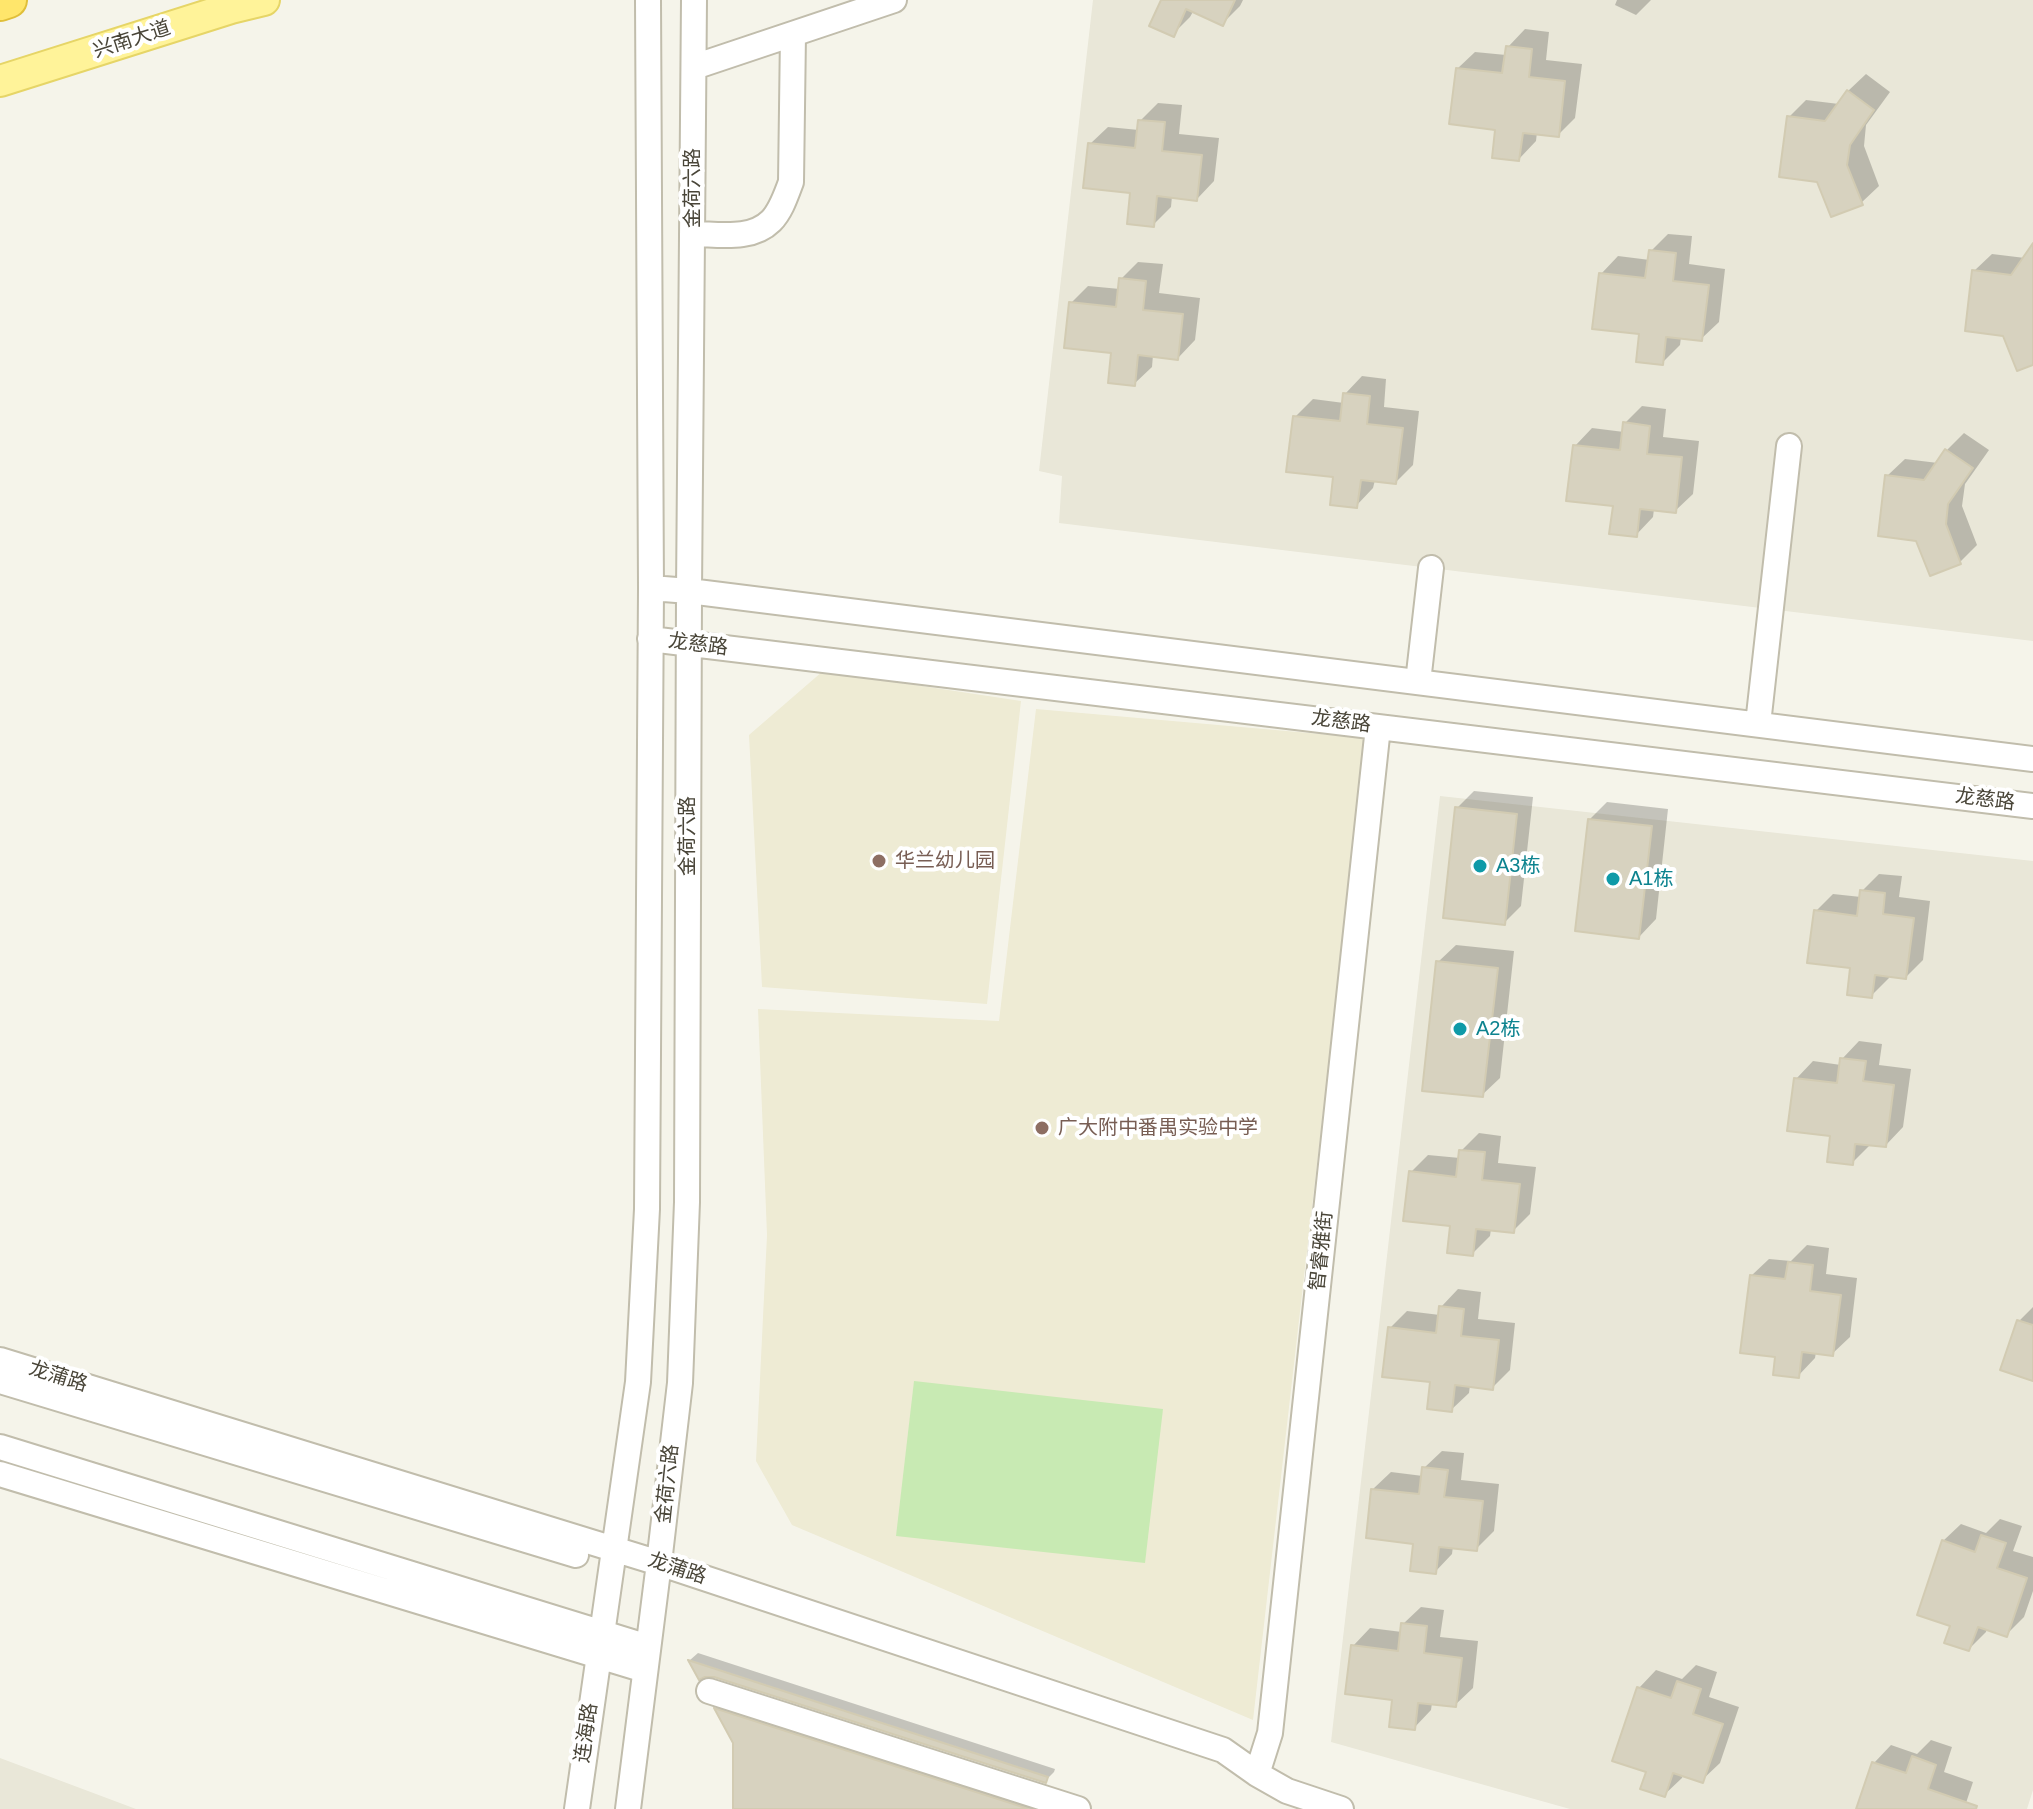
<!DOCTYPE html>
<html>
<head>
<meta charset="utf-8">
<style>
	body { margin:0 }
	canvas { display:block; background:#f5f4ea }
</style>
</head>
<body>
<canvas width="2033" height="1809"></canvas>
<script>
const ctx = document.querySelector('canvas').getContext('2d');
ctx.lineJoin = 'round';
function fillPath(path, color) { ctx.fillStyle = color; ctx.fill(path, 'evenodd'); }
function trace(path, color, width, dash) { ctx.strokeStyle = color; ctx.lineWidth = width; ctx.lineCap = dash ? 'butt' : 'round'; ctx.setLineDash(dash || []); ctx.stroke(path); }
function write(font, color, halo, rows, align = 'center') {
  ctx.font = font + ' Arial,"Noto Sans SC",sans-serif'; ctx.lineWidth = 8; ctx.setLineDash([]); ctx.textBaseline = 'middle'; ctx.strokeStyle = halo; ctx.fillStyle = color; for (const [text, x, y, turn = 0] of rows) {
    ctx.save(); ctx.translate(x, y); ctx.rotate((+turn || 0) * Math.PI / 180); ctx.textAlign = isNaN(turn) ? turn : align; if (halo) ctx.strokeText(text, 0, 0); ctx.fillText(text, 0, 0); ctx.restore();
  }
}
const residential = new Path2D(`
	M 1093,0 L 2033,0 L 2033,641 L 1059,523 L 1062,476 L 1039,471 Z
	M 1440,796 L 2033,861 L 2033,1790 L 2027,1809 L 1570,1809 L 1331,1742 Z
	M 0,1758 L 136,1809 L 0,1809 Z`);
const education = new Path2D(`
	M 823,671 L 1021,701 L 987,1004 L 762,987 L 749,735 Z
	M 1036,709 L 1366,738 L 1253,1720 L 792,1525 L 756,1461 L 767,1235 L 758,1009 L 999,1021 Z`);
const green = new Path2D(`
	M 914,1381 L 1163,1409 L 1145,1563 L 896,1536 Z`);
const shadow = new Path2D(`
	M 1163,0 L 1243,0 L 1240,6 L 1223,23 L 1194,10 L 1190,17 L 1173,34 Z
	M 1617,0 L 1651,0 L 1636,15 L 1615,5 Z
	M 1525,29 L 1549,32 L 1546,60 L 1582,64 L 1575,118 L 1558,135 L 1537,132 L 1536,141 L 1519,159 L 1457,69 L 1475,52 L 1506,55 L 1508,47 Z
	M 1866,74 L 1890,92 L 1866,125 L 1864,146 L 1879,186 L 1861,203 L 1789,117 L 1806,100 L 1839,104 L 1848,91 Z
	M 1158,103 L 1182,105 L 1179,134 L 1219,138 L 1214,181 L 1197,199 L 1172,196 L 1171,207 L 1153,225 L 1132,192 L 1090,144 L 1108,127 L 1139,130 L 1140,121 Z
	M 1668,234 L 1692,236 L 1689,264 L 1725,269 L 1719,322 L 1701,339 L 1681,337 L 1680,345 L 1662,363 L 1601,274 L 1618,256 L 1650,260 L 1651,251 Z
	M 2033,246 L 2033,362 L 1974,271 L 1992,254 L 2025,258 Z
	M 1138,262 L 1163,264 L 1159,293 L 1200,298 L 1195,340 L 1178,358 L 1153,355 L 1152,367 L 1134,384 L 1113,351 L 1071,303 L 1088,286 L 1120,289 L 1121,279 Z
	M 1362,376 L 1386,379 L 1384,407 L 1419,411 L 1413,465 L 1396,482 L 1375,480 L 1373,488 L 1356,506 L 1295,417 L 1313,399 L 1344,403 L 1345,394 Z
	M 1642,406 L 1666,409 L 1663,437 L 1699,441 L 1693,494 L 1675,511 L 1654,509 L 1653,517 L 1636,535 L 1575,446 L 1592,428 L 1624,432 L 1625,423 Z
	M 1964,433 L 1989,450 L 1965,484 L 1962,506 L 1977,545 L 1960,562 L 1887,476 L 1905,459 L 1938,463 L 1947,450 Z
	M 1474,791 L 1533,797 L 1521,906 L 1504,923 L 1457,808 Z
	M 1607,802 L 1668,809 L 1656,919 L 1639,937 L 1589,820 Z
	M 1879,874 L 1902,876 L 1899,897 L 1930,901 L 1923,960 L 1906,977 L 1890,975 L 1889,978 L 1872,995 L 1816,911 L 1833,894 L 1861,897 L 1862,891 Z
	M 1456,945 L 1514,951 L 1500,1078 L 1482,1095 L 1438,962 Z
	M 1859,1041 L 1882,1044 L 1879,1065 L 1911,1069 L 1903,1127 L 1886,1145 L 1870,1143 L 1869,1146 L 1852,1163 L 1796,1079 L 1813,1061 L 1841,1065 L 1842,1059 Z
	M 1479,1133 L 1501,1136 L 1498,1163 L 1536,1167 L 1530,1214 L 1513,1231 L 1491,1229 L 1490,1236 L 1472,1254 L 1453,1225 L 1411,1172 L 1428,1155 L 1460,1158 L 1461,1151 Z
	M 1807,1245 L 1829,1248 L 1826,1274 L 1857,1278 L 1850,1337 L 1832,1354 L 1816,1352 L 1815,1358 L 1798,1376 L 1778,1355 L 1751,1276 L 1769,1259 L 1791,1261 Z
	M 1458,1289 L 1481,1292 L 1478,1319 L 1515,1323 L 1510,1370 L 1492,1388 L 1470,1385 L 1469,1393 L 1451,1410 L 1432,1380 L 1390,1328 L 1407,1311 L 1440,1315 L 1441,1307 Z
	M 2033,1307 L 2033,1379 L 2019,1321 Z
	M 1442,1451 L 1464,1453 L 1461,1480 L 1499,1484 L 1494,1531 L 1476,1549 L 1453,1546 L 1452,1554 L 1435,1572 L 1415,1542 L 1373,1489 L 1391,1472 L 1423,1476 L 1424,1468 Z
	M 2000,1519 L 2022,1526 L 2013,1551 L 2033,1557 L 2033,1591 L 2024,1617 L 2007,1634 L 1987,1628 L 1986,1632 L 1969,1649 L 1953,1625 L 1943,1541 L 1961,1524 L 1986,1533 Z
	M 1421,1607 L 1444,1610 L 1440,1637 L 1478,1641 L 1473,1688 L 1455,1705 L 1432,1703 L 1431,1710 L 1414,1728 L 1394,1698 L 1353,1646 L 1370,1628 L 1402,1632 L 1403,1624 Z
	M 698,1653 L 1055,1769 L 1054,1772 L 1045,1781 L 714,1675 L 700,1677 L 690,1660 Z
	M 1696,1665 L 1717,1672 L 1709,1697 L 1739,1707 L 1720,1763 L 1702,1780 L 1683,1774 L 1682,1778 L 1664,1795 L 1648,1771 L 1615,1759 L 1639,1688 L 1656,1670 L 1682,1679 Z
	M 724,1701 L 1042,1809 L 735,1809 L 735,1743 L 717,1709 Z
	M 1931,1740 L 1952,1747 L 1944,1772 L 1973,1782 L 1964,1809 L 1858,1809 L 1874,1763 L 1891,1745 L 1917,1754 Z`);
const building = new Path2D(`
	M 1161,0 L 1235,0 L 1223,26 L 1186,9 L 1174,37 L 1149,26 Z
	M 1506,46 L 1532,49 L 1529,77 L 1565,81 L 1559,137 L 1523,133 L 1519,161 L 1492,158 L 1495,130 L 1449,124 L 1456,68 L 1502,73 Z
	M 1847,90 L 1874,110 L 1850,145 L 1847,165 L 1863,205 L 1831,217 L 1817,182 L 1779,177 L 1787,116 L 1825,121 Z
	M 1138,120 L 1165,122 L 1162,151 L 1202,155 L 1197,201 L 1157,196 L 1154,227 L 1127,224 L 1130,193 L 1083,188 L 1088,143 L 1135,148 Z
	M 2033,243 L 2033,365 L 2017,371 L 2003,336 L 1965,331 L 1972,270 L 2011,275 Z
	M 1649,250 L 1676,253 L 1673,281 L 1709,285 L 1702,341 L 1666,337 L 1663,365 L 1636,362 L 1639,334 L 1592,329 L 1599,273 L 1645,278 Z
	M 1119,278 L 1146,281 L 1143,310 L 1183,314 L 1178,360 L 1138,355 L 1135,386 L 1108,383 L 1111,353 L 1064,348 L 1069,302 L 1116,307 Z
	M 1343,393 L 1370,396 L 1367,424 L 1403,428 L 1396,484 L 1361,480 L 1357,508 L 1330,505 L 1333,477 L 1286,472 L 1293,416 L 1340,421 Z
	M 1623,422 L 1650,426 L 1647,454 L 1682,457 L 1676,513 L 1640,509 L 1637,537 L 1609,534 L 1613,506 L 1566,501 L 1573,445 L 1620,450 Z
	M 1945,449 L 1973,468 L 1948,504 L 1946,524 L 1961,564 L 1930,576 L 1916,541 L 1878,536 L 1885,475 L 1924,480 Z
	M 1455,807 L 1517,814 L 1505,925 L 1443,918 Z
	M 1588,819 L 1652,826 L 1639,939 L 1575,931 Z
	M 1860,890 L 1885,893 L 1883,914 L 1914,918 L 1906,979 L 1875,975 L 1872,998 L 1847,995 L 1850,968 L 1807,963 L 1814,910 L 1857,916 Z
	M 1436,961 L 1498,968 L 1483,1097 L 1422,1091 Z
	M 1840,1058 L 1866,1061 L 1863,1081 L 1894,1085 L 1886,1147 L 1855,1144 L 1853,1165 L 1827,1162 L 1830,1136 L 1787,1131 L 1794,1078 L 1837,1083 Z
	M 1459,1150 L 1485,1152 L 1482,1180 L 1520,1184 L 1514,1233 L 1476,1229 L 1473,1256 L 1447,1253 L 1450,1226 L 1403,1221 L 1409,1171 L 1456,1177 Z
	M 1788,1262 L 1813,1265 L 1810,1291 L 1841,1295 L 1833,1356 L 1802,1352 L 1799,1378 L 1773,1375 L 1775,1357 L 1740,1353 L 1750,1275 L 1785,1279 Z
	M 1439,1306 L 1464,1309 L 1461,1336 L 1499,1340 L 1493,1390 L 1455,1385 L 1452,1412 L 1427,1409 L 1430,1382 L 1382,1377 L 1388,1327 L 1436,1333 Z
	M 2017,1320 L 2033,1325 L 2033,1381 L 2000,1370 Z
	M 1422,1467 L 1448,1470 L 1444,1497 L 1483,1501 L 1477,1551 L 1439,1547 L 1436,1574 L 1410,1571 L 1413,1544 L 1366,1538 L 1371,1489 L 1419,1494 Z
	M 1981,1535 L 2006,1543 L 1997,1568 L 2027,1578 L 2007,1637 L 1978,1627 L 1969,1651 L 1944,1643 L 1950,1626 L 1917,1615 L 1942,1540 L 1975,1552 Z
	M 1401,1623 L 1427,1626 L 1424,1653 L 1462,1658 L 1456,1707 L 1418,1703 L 1415,1730 L 1389,1727 L 1392,1700 L 1345,1694 L 1351,1645 L 1398,1651 Z
	M 688,1660 L 1048,1777 L 1046,1783 L 714,1677 L 705,1677 L 699,1680 Z
	M 1677,1681 L 1701,1689 L 1693,1714 L 1723,1724 L 1703,1783 L 1673,1773 L 1665,1797 L 1640,1789 L 1646,1772 L 1612,1761 L 1637,1687 L 1671,1698 Z
	M 714,1708 L 1029,1809 L 733,1809 L 733,1743 Z
	M 1912,1756 L 1936,1765 L 1928,1789 L 1977,1806 L 1976,1809 L 1856,1809 L 1872,1762 L 1906,1773 Z`);
const minor = new Path2D(`
	M 694,67 L 894,0
	M 692,234 C 718,234 751,241 771,221 C 781,211 786,195 791,182 L 793,34
	M 651,588 L 689,591 L 2033,759
	M 650,639 L 2033,806
	M 1418,682 L 1431,568
	M 1758,724 L 1789,446
	M 0,1360 L 659,1563 L 1223,1750 L 1257,1774 L 1287,1791 L 1341,1809
	M 0,1381 L 576,1555
	M 0,1447 L 648,1647
	M 0,1474 L 645,1670
	M 709,1691 L 1078,1809
	M 1257,1774 L 1270,1733 L 1378,727
	M 577,1809 L 638,1382 L 647,1209 L 651,588 L 648,0
	M 628,1809 L 659,1563 L 680,1383 L 687,1202 L 689,591 L 694,0`);
const major = new Path2D(`
	M 0,81 L 231,8 L 264,0`);
const highway = new Path2D(`
	M 0,3 L 9,0`);
const markers = [
	[879,861,8,"#8d6e63"],
	[1480,866,8,"#0f9aa8"],
	[1613,879,8,"#0f9aa8"],
	[1460,1029,8,"#0f9aa8"],
	[1042,1128,8,"#8d6e63"]
];
const streetNames = [
	["兴南大道",132,40,-18],
	["金荷六路",693,188,-90],
	["龙慈路",698,645,7],
	["龙慈路",1341,722,7],
	["龙慈路",1985,800,7],
	["金荷六路",688,836,-90],
	["智睿雅街",1322,1251,-84],
	["龙蒲路",58,1377,17],
	["金荷六路",668,1484,-84],
	["龙蒲路",677,1569,18],
	["连海路",587,1733,-82]
];
const educationNames = [
	["华兰幼儿园",895,861],
	["广大附中番禺实验中学",1058,1128]
];
const cultureNames = [
	["A3栋",1496,866],
	["A1栋",1629,879],
	["A2栋",1476,1029]
];
fillPath(residential, '#e9e7d8');
fillPath(education, '#eeebd4');
fillPath(green, '#c8eab3');
fillPath(shadow, '#0003');
fillPath(building, '#d7d2bf');
trace(building, '#d2cbb2', 2);
trace(minor, '#c1bdac', 28);
trace(major, '#e6d567', 34);
trace(highway, '#e0bf39', 38);
trace(minor, '#fff', 24);
trace(major, '#fff399', 30);
trace(highway, '#ffe66b', 34);
for (const [x, y, r, color] of markers) { const dot = new Path2D(); dot.arc(x, y, r, 0, 2 * Math.PI); ctx.fillStyle = color; ctx.fill(dot); trace(dot, '#fff', 3); }
write('20px', '#494538', '#fff', streetNames);
write('20px', '#785e54', '#fff', educationNames, 'left');
write('20px', '#0d838f', '#fff', cultureNames, 'left');
</script>
</body>
</html>
